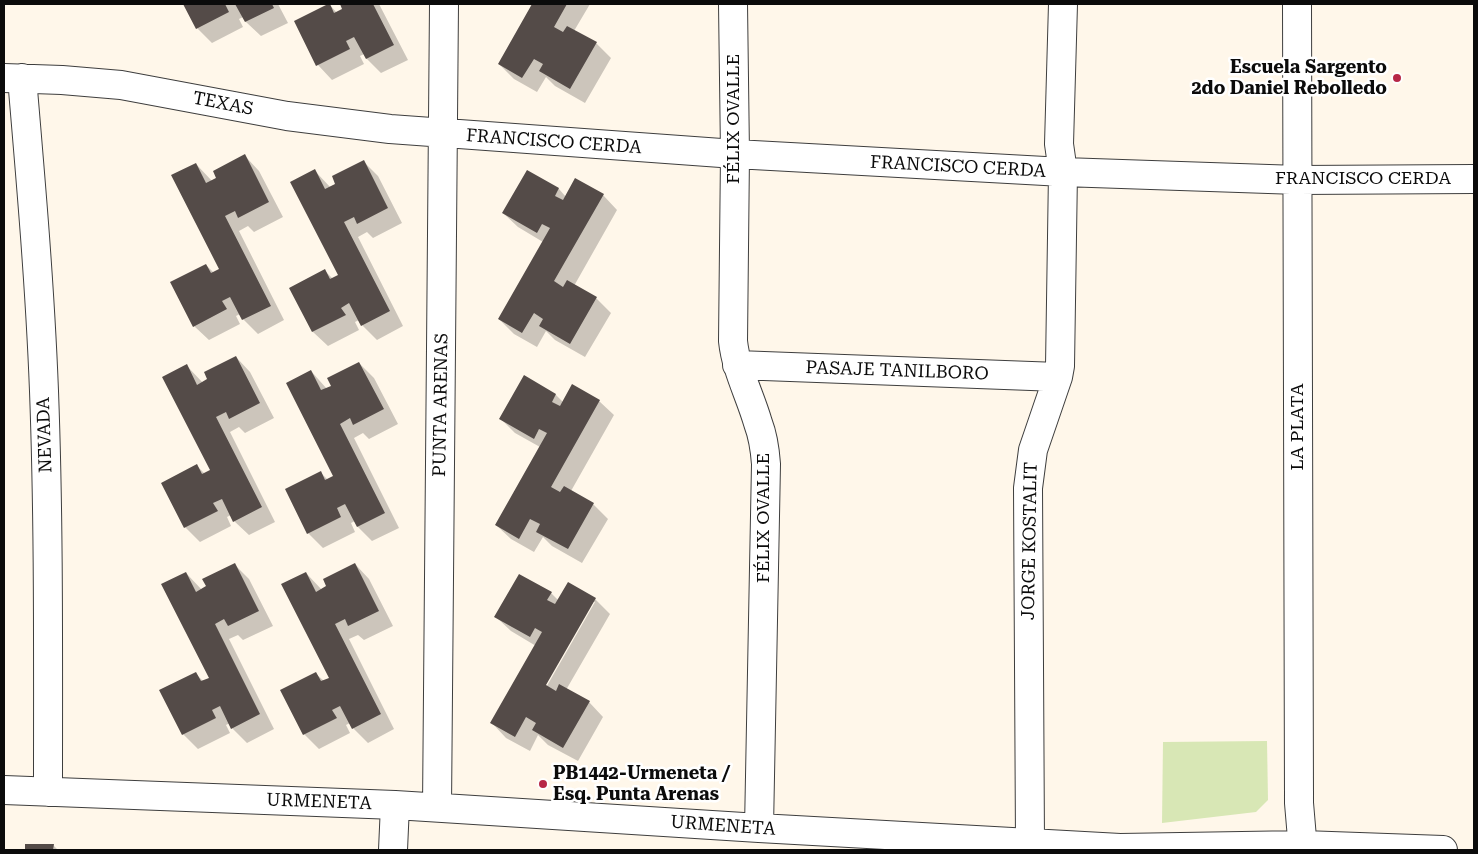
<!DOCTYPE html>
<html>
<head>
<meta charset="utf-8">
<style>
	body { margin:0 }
	#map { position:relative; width:1478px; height:854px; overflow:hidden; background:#fff7ea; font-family:"Roboto Serif",serif }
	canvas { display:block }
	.frame { position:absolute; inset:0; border:5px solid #0b0b0b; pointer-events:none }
</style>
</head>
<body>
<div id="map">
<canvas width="1478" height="854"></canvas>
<div class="frame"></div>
</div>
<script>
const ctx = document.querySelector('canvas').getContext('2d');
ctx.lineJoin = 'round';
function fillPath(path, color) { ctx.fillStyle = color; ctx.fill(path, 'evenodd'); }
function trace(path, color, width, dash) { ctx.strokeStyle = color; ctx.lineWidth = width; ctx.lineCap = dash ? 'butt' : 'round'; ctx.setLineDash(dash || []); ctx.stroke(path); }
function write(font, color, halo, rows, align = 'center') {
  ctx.font = font + ' "Roboto Serif",serif'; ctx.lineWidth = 5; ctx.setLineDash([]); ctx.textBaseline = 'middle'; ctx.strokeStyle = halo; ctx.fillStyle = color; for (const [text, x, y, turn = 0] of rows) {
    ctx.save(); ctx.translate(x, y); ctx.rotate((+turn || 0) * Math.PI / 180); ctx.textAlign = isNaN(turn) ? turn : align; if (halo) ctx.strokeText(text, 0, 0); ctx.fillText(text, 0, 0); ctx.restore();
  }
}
const green = new Path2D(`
	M 1267,741 L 1268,800 L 1256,812 L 1162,823 L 1163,742 Z`);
const shadow = new Path2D(`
	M 185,4 L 278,4 L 288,23 L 261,36 L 246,22 L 243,17 L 239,19 L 243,27 L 212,43 L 197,28 Z
	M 329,4 L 337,13 L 344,9 L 341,4 L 379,4 L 408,60 L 381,73 L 367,59 L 364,54 L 360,56 L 364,64 L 332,80 L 318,65 Z
	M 534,4 L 590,4 L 574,31 L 596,43 L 611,58 L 585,103 L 555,86 L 546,77 L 537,92 L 514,79 L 499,64 Z
	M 245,156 L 259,171 L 283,217 L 254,232 L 248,226 L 239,231 L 284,320 L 258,334 L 243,319 L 240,314 L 236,316 L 240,324 L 209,340 L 194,326 L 206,265 L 214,273 L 220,270 L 196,164 L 212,181 Z
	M 364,162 L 378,176 L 402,223 L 373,238 L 367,232 L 358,237 L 403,326 L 377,340 L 362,325 L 359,320 L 355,322 L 359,330 L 328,346 L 313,332 L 291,288 L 325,271 L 333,279 L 339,275 L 315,171 L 331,188 Z
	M 527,171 L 559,189 L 566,197 L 603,195 L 617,210 L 574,286 L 596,298 L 611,313 L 585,357 L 555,340 L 546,331 L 537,347 L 514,334 L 499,319 L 543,242 L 518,227 L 503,213 Z
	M 236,357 L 250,372 L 274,418 L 245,433 L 239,427 L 230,432 L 275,522 L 249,535 L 234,521 L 231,515 L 227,517 L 231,526 L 200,542 L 185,527 L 197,466 L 205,474 L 211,471 L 187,366 L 203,383 Z
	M 359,363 L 374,378 L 398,424 L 369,439 L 363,433 L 354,438 L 399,528 L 372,541 L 358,527 L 355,521 L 351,523 L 355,532 L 323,548 L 308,533 L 320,472 L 328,480 L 335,477 L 311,371 L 327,389 L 332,386 Z
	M 524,377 L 556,395 L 563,402 L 599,401 L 614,415 L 571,491 L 593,504 L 608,519 L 582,563 L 552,546 L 543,537 L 534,552 L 511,539 L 496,525 L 540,447 L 515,433 L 500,418 Z
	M 234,564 L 249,579 L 273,626 L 243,640 L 238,635 L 229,639 L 274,729 L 247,743 L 232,728 L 230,723 L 226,725 L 230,733 L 198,749 L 183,734 L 196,674 L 203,681 L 210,678 L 186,573 L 202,590 Z
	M 355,564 L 369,579 L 393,626 L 364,640 L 358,635 L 349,639 L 394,729 L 368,743 L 353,728 L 350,723 L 346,725 L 350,733 L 319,749 L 304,734 L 316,674 L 324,681 L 330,678 L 306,573 L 322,590 Z
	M 551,593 L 559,601 L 595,599 L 610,614 L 566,690 L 589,702 L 603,717 L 578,761 L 548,745 L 538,735 L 530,751 L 506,738 L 492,723 L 536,646 L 511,631 L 496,617 ZM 593,602 L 595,602 L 544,691 L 542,690 Z
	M 27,845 L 53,845 L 58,850 L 26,850 Z`);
const building = new Path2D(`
	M 183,4 L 225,4 L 229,12 L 196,29 Z
	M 235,4 L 272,4 L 274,8 L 245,22 Z
	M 328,4 L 330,4 L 334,13 L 342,9 L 340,4 L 373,4 L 394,45 L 366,59 L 354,37 L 346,41 L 350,49 L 316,66 L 294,21 Z
	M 532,4 L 567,4 L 554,27 L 563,32 L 567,26 L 597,42 L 570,89 L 539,71 L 543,64 L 534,59 L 522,78 L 498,64 Z
	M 245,154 L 269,202 L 238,218 L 235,211 L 225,216 L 271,306 L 242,320 L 230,297 L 222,301 L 227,309 L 193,327 L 170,282 L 206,264 L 211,273 L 219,269 L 171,175 L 196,163 L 206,183 L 216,178 L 213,171 Z
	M 364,160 L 388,208 L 357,224 L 354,217 L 344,222 L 390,311 L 361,326 L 349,303 L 341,308 L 346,315 L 312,332 L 289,288 L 325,269 L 330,279 L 338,275 L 290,182 L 315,169 L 325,189 L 335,184 L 332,176 Z
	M 527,170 L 559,188 L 555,196 L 563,200 L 575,178 L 604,194 L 554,281 L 563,287 L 567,280 L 597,297 L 570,344 L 539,326 L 543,319 L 534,313 L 522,333 L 498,319 L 550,228 L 542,224 L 537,233 L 502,213 Z
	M 236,356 L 260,403 L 229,419 L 226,412 L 216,417 L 262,507 L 233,522 L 222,499 L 213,503 L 218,511 L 184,528 L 161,483 L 197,464 L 202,474 L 210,470 L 162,377 L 187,364 L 197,385 L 207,379 L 204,372 Z
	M 359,362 L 384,409 L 353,425 L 350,418 L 340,424 L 385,513 L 357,527 L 345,504 L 337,508 L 341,517 L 307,534 L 285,489 L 321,471 L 325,480 L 333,476 L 286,383 L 311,370 L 321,390 L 331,386 L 327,378 Z
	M 524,375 L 556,394 L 552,402 L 560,406 L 572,384 L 600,400 L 551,487 L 560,492 L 564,486 L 594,503 L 568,549 L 536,532 L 540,524 L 530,519 L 519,539 L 495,525 L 547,433 L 539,429 L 534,439 L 499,419 Z
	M 235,563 L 259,611 L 228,626 L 224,619 L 215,624 L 260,714 L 231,729 L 220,706 L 212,710 L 216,718 L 182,735 L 159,690 L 196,672 L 201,681 L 209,678 L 161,584 L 186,572 L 196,592 L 206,586 L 202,579 Z
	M 355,563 L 379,611 L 348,626 L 345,619 L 335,624 L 381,714 L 352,729 L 340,706 L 332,710 L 337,718 L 303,735 L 280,690 L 316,672 L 321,681 L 329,678 L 281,584 L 306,572 L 316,592 L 326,586 L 323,579 Z
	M 519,574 L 552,592 L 547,600 L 555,604 L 568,582 L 596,598 L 546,685 L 556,691 L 559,684 L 590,701 L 563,748 L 532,730 L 536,723 L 526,717 L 515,737 L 490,723 L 542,632 L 535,628 L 530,637 L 494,617 Z
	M 25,844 L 54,844 L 53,850 L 25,850 Z`);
const minor = new Path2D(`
	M 733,4 L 735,154 L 733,341 C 736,370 750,395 758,423 C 763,436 765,450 766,464 L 759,828
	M 1297,4 L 1299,803 L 1303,850
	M 4,78 L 62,80 L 121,85 L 287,116 L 390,129 L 735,154 L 1063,172 L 1298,180 L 1474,179
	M 22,78 C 31,183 40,287 44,391 C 49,525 48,659 48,792
	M 737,365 L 1058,377
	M 4,790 L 395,805 L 759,828 L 1120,848 L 1303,845 L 1443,850
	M 437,807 L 444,4
	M 1030,843 L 1028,488 L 1033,450 L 1058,377 L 1060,366 L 1063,172 L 1059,144 L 1063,4
	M 393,850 L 395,805`);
const markers = [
	[1397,78,5,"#b72746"],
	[543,784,5,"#b72746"]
];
const poiNames = [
	["Escuela Sargento",1387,68],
	["2do Daniel Rebolledo",1387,89],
	["PB1442-Urmeneta /",553,774,"left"],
	["Esq. Punta Arenas",553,795,"left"]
];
const streetNames = [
	["TEXAS",223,104,11],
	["FÉLIX OVALLE",734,119,-90],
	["FRANCISCO CERDA",554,142,4],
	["FRANCISCO CERDA",958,167,3],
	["FRANCISCO CERDA",1363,179],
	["PASAJE TANILBORO",897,371,2],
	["PUNTA ARENAS",441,405,-89],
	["LA PLATA",1298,427,-90],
	["NEVADA",45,435,-92],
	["FÉLIX OVALLE",764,518,-90],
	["JORGE KOSTALIT",1030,541,-89],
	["URMENETA",319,802,2],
	["URMENETA",723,826,4]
];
fillPath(green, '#d8e7b5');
fillPath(shadow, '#0003');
fillPath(building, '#544b48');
trace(minor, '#3e3e3e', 30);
trace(minor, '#fff', 28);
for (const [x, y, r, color] of markers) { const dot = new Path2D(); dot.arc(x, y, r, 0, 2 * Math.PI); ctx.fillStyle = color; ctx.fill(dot); trace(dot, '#fff', 2); }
write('bold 18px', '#0b0b0b', '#fff', poiNames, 'right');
write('18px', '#0b0b0b', '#fff', streetNames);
</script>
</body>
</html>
